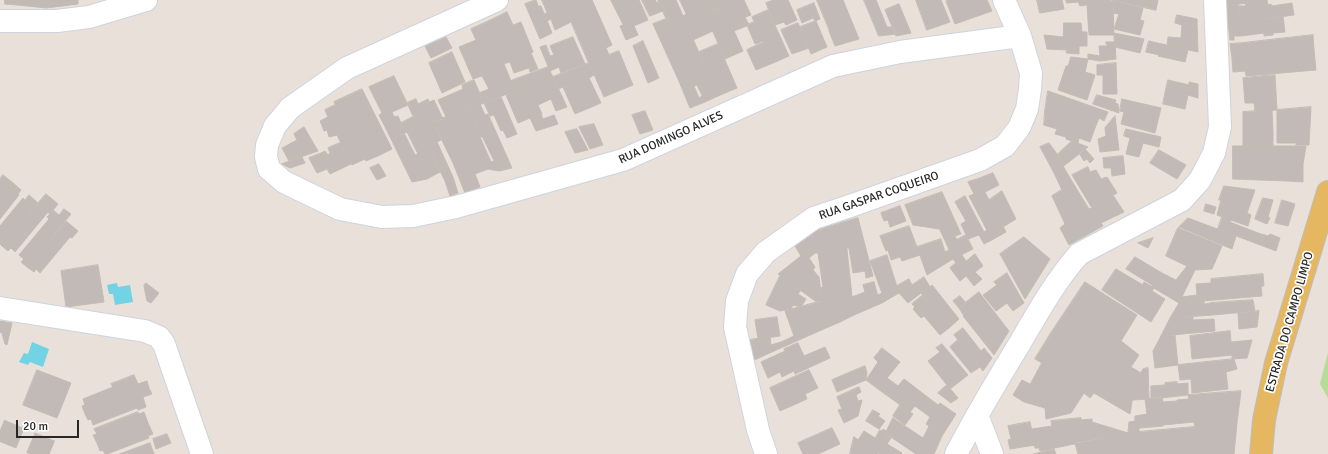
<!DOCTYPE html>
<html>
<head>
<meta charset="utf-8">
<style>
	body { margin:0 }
	#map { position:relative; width:1328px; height:454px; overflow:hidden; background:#e9e0d9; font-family:Signika,sans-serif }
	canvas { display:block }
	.scale { position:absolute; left:16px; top:420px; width:63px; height:18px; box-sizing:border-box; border:2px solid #272727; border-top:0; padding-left:5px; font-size:12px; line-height:14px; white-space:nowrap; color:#272727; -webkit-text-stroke:3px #fff; paint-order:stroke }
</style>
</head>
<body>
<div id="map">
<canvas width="1328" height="454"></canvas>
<div class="scale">20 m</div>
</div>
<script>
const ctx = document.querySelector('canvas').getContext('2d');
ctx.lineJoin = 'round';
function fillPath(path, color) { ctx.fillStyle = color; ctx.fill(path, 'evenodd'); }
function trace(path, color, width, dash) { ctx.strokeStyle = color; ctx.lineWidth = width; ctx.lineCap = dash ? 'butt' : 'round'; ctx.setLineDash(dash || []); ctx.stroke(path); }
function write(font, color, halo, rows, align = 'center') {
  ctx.font = font + ' Signika,sans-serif'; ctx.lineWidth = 3.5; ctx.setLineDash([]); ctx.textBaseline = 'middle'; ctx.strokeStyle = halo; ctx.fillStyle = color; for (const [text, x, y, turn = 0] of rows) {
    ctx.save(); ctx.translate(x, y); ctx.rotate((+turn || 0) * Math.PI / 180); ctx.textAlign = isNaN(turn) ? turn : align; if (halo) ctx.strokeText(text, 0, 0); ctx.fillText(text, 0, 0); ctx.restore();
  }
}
const green = new Path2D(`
	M 1328,352 L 1328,398 L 1320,384 Z`);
const water = new Path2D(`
	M 117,283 L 118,287 L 130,285 L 133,302 L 115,305 L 113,294 L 109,294 L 107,285 Z
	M 32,342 L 49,349 L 43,367 L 30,362 L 28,365 L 19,362 L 24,353 L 28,354 Z`);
const building = new Path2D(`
	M 5,0 L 28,0 L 28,6 L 5,4 Z
	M 28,0 L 45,0 L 46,8 L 28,6 Z
	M 45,0 L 62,0 L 62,6 L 46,8 Z
	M 62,0 L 78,0 L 78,4 L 62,6 Z
	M 536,0 L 538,6 L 541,6 L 552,33 L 540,39 L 525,4 Z
	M 542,0 L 562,0 L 571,22 L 555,30 L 551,19 L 547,21 L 544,14 L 547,13 Z
	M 562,0 L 592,0 L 612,45 L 606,48 L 609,55 L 589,63 Z
	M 611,0 L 626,0 L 636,25 L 634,26 L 638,35 L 626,40 L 620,26 L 623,25 Z
	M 626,0 L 639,0 L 648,20 L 636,25 Z
	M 642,0 L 655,0 L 657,3 L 659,2 L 663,11 L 650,16 Z
	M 658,0 L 676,0 L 686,23 L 671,29 Z
	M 680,0 L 711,0 L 715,9 L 686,23 L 683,16 L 686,14 Z
	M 711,0 L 736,0 L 715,9 Z
	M 736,0 L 744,0 L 751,15 L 745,17 L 749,25 L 734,31 L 723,6 Z
	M 774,0 L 788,0 L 797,20 L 786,25 L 784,22 L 775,25 L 766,3 Z
	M 817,0 L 843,0 L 852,22 L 830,31 Z
	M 864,0 L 876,0 L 887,27 L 893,27 L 896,34 L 879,36 Z
	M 916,0 L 941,0 L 950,22 L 927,30 Z
	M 947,0 L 987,0 L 992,11 L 955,24 L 946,1 Z
	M 1037,0 L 1062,0 L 1064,9 L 1040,13 Z
	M 1066,0 L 1110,0 L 1110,1 L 1080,6 L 1078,2 L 1067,3 Z
	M 1113,0 L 1158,0 L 1156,10 Z
	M 1226,0 L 1267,0 L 1226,6 Z
	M 1267,0 L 1268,5 L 1271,4 L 1272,6 L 1292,3 L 1294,15 L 1240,22 L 1239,6 L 1246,6 L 1245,3 Z
	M 1113,1 L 1114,35 L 1089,35 L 1087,5 Z
	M 1113,1 L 1143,8 L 1140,20 L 1144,21 L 1140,35 L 1114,29 L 1119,14 L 1113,13 Z
	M 814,3 L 820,19 L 815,21 L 813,18 L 802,23 L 797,10 Z
	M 899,4 L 911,33 L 896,36 L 885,10 Z
	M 1238,4 L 1240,22 L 1228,23 L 1226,6 Z
	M 723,6 L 743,51 L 725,59 L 705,14 Z
	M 768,10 L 789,56 L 773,63 L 752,17 Z
	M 507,12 L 513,25 L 521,22 L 533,52 L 531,53 L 538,69 L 530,72 L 529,68 L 514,73 L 510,62 L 506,63 L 489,21 Z
	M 705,14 L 713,31 L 693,40 L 686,23 Z
	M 1177,15 L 1197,19 L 1198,52 L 1167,45 L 1168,37 L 1181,38 L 1182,25 L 1175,23 Z
	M 1283,16 L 1285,32 L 1273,33 L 1273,35 L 1264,36 L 1264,33 L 1241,36 L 1240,22 Z
	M 666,19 L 671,29 L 658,35 L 653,24 Z
	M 489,21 L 506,63 L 504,64 L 511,81 L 513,80 L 517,90 L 484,103 L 479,93 L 489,89 L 482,76 L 473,79 L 459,47 L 476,40 L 471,29 Z
	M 816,21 L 827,47 L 811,54 L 800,27 Z
	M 754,22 L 763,41 L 755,44 L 747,25 Z
	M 852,22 L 859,39 L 835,46 L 829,31 Z
	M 1240,22 L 1241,36 L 1234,36 L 1234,40 L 1230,40 L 1228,23 Z
	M 686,23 L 718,96 L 705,102 L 671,29 Z
	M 798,23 L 809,48 L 792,54 L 781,30 Z
	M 1064,23 L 1081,23 L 1082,32 L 1087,32 L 1087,46 L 1079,46 L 1079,54 L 1066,53 L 1067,50 L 1047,49 L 1044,35 L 1063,37 Z
	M 671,29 L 692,74 L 678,79 L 658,35 Z
	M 1114,33 L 1144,39 L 1140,53 L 1115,47 Z
	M 1313,35 L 1314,50 L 1244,57 L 1243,43 Z
	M 446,37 L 452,48 L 431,58 L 425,46 Z
	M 573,37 L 585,64 L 561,73 L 559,67 L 550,71 L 540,47 L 546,45 L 550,56 L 554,55 L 550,46 Z
	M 643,41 L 659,78 L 648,83 L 633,46 Z
	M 1149,41 L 1188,50 L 1185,62 L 1158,56 L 1159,55 L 1146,52 Z
	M 764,42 L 773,63 L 756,70 L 747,50 Z
	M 1106,42 L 1115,42 L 1116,59 L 1100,61 L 1088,59 L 1088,54 L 1100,56 L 1099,46 L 1107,46 Z
	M 1243,43 L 1244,57 L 1232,58 L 1230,44 Z
	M 718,44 L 737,88 L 718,96 L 699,52 Z
	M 1314,50 L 1316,70 L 1246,76 L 1244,57 Z
	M 619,51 L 633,85 L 604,97 L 589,63 Z
	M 452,52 L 465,82 L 442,93 L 429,63 Z
	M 1071,57 L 1088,59 L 1085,72 L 1095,75 L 1087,100 L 1058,90 L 1066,66 L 1068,66 Z
	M 1244,57 L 1246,71 L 1233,72 L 1232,58 Z
	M 589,63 L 594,75 L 589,78 L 601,103 L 575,114 L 563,87 L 558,89 L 553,77 Z
	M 1116,63 L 1117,94 L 1103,94 L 1103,75 L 1097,75 L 1097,65 Z
	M 548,67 L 553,77 L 517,90 L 513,80 Z
	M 692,74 L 697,85 L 694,86 L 699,98 L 702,96 L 705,102 L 690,108 L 678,79 Z
	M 1275,75 L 1277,110 L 1255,111 L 1254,103 L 1245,103 L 1243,78 Z
	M 394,76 L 408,105 L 392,112 L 394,117 L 398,116 L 405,133 L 391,139 L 379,115 L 382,113 L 369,87 Z
	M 553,77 L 567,107 L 556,111 L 551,99 L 538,105 L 542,114 L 530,118 L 517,90 Z
	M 474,80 L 484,103 L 446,117 L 438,100 L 463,89 L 462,85 Z
	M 1168,80 L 1189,85 L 1189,82 L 1198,84 L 1198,98 L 1188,95 L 1185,109 L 1163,104 Z
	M 362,89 L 392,149 L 380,155 L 349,95 Z
	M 517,90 L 530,118 L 518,123 L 506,95 Z
	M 1048,91 L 1108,112 L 1104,121 L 1099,118 L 1095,128 L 1045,111 Z
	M 349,95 L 380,155 L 366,161 L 334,102 Z
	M 1097,95 L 1116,100 L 1115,103 L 1118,104 L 1119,113 L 1093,104 Z
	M 501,97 L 517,134 L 507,138 L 503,130 L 501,131 L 494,115 L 490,116 L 484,103 Z
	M 416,99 L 418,104 L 428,99 L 429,102 L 434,100 L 443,119 L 418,127 L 407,103 Z
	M 1122,99 L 1161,108 L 1155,133 L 1121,124 L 1124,112 L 1120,111 Z
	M 480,104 L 485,115 L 488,114 L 512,168 L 499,171 L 469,109 Z
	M 335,105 L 354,138 L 341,143 L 337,135 L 329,137 L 327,130 L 324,131 L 320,121 L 328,117 L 325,110 Z
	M 1311,107 L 1309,145 L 1296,145 L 1296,143 L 1277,143 L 1277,110 Z
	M 469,109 L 482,137 L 480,137 L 491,162 L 494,161 L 499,171 L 488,169 L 475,174 L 446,117 Z
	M 1272,110 L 1273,132 L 1243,133 L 1243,112 Z
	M 645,111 L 653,130 L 640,134 L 632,115 Z
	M 1045,111 L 1095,128 L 1090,142 L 1079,138 L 1078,143 L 1066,139 L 1066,137 L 1055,134 L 1057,129 L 1044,125 Z
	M 541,114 L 543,119 L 554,115 L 558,124 L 536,131 L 530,118 Z
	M 1115,116 L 1119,150 L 1100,152 L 1098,139 L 1106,136 L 1105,128 Z
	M 413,117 L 418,127 L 405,133 L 401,123 Z
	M 446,117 L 475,174 L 480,187 L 465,193 L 453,163 L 433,122 Z
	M 433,122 L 441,140 L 437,142 L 453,177 L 458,193 L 450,196 L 445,181 L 418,127 Z
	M 594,124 L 603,145 L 590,149 L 579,127 Z
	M 304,127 L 318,151 L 289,161 L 282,148 L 297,140 L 294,134 Z
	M 418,127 L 440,172 L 427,179 L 412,182 L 391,139 L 404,133 L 415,155 L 418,154 L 407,132 Z
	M 577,129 L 588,150 L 575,153 L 565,132 Z
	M 1126,129 L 1161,137 L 1159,147 L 1143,143 L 1139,157 L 1126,154 L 1130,138 L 1124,136 Z
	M 1273,132 L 1273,146 L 1243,146 L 1243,133 Z
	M 354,138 L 365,159 L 352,165 L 340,143 Z
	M 1072,141 L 1088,147 L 1065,165 L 1058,154 Z
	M 340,143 L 351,164 L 330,174 L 319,154 L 325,151 L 328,155 L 330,153 L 328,148 Z
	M 1049,143 L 1065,165 L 1054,173 L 1040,147 Z
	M 1233,146 L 1288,146 L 1288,181 L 1233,179 Z
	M 1288,146 L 1306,146 L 1303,164 L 1303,182 L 1288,181 Z
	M 1085,149 L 1094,159 L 1090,163 L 1087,159 L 1084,161 L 1079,153 Z
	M 1159,150 L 1186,165 L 1177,179 L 1150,163 Z
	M 319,154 L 327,169 L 317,173 L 309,158 Z
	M 1123,156 L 1125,174 L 1112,176 L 1111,168 L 1104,168 L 1103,158 Z
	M 302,157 L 305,163 L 290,168 L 282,164 Z
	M 379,164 L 386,176 L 377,180 L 370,168 Z
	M 1063,166 L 1073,183 L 1062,190 L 1054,173 Z
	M 1088,167 L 1090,172 L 1096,170 L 1101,179 L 1107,177 L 1117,193 L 1092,208 L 1072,175 Z
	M 993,173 L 999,185 L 985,192 L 978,179 Z
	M 3,175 L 12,182 L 0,196 L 0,179 Z
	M 978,179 L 1006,232 L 992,240 L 969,196 L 974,194 L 968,182 Z
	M 12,182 L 21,190 L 18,194 L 19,195 L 0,219 L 0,196 Z
	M 1073,183 L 1089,209 L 1092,208 L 1103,226 L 1069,245 L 1060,228 L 1065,224 L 1052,196 Z
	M 1224,186 L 1255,190 L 1247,213 L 1251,215 L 1248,226 L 1217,215 L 1221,200 L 1219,200 Z
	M 1002,191 L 1016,219 L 1003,227 L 989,200 Z
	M 942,192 L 961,234 L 955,236 L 957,240 L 947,245 L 925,198 Z
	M 46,194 L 58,204 L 50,214 L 48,212 L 15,252 L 11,248 L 8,251 L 2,246 Z
	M 29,195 L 38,203 L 2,246 L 0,244 L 0,226 L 23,198 L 25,200 Z
	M 1113,195 L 1124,212 L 1101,223 L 1092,208 Z
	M 965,196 L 984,232 L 987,230 L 992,240 L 984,244 L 979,235 L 968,239 L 961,224 L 966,221 L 955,202 Z
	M 925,198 L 939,229 L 913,225 L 905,205 Z
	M 1263,198 L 1273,200 L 1268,217 L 1270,218 L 1267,224 L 1255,219 Z
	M 1282,200 L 1295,204 L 1288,226 L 1275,223 Z
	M 1206,204 L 1216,207 L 1214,214 L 1204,211 Z
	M 900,206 L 906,221 L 890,227 L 888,220 L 884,221 L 881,213 Z
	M 64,209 L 71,214 L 27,267 L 21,262 L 24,259 L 19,255 L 49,219 L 47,217 L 53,210 L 59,215 Z
	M 1222,217 L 1231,220 L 1230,222 L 1258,233 L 1255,243 L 1218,229 Z
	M 858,218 L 873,276 L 866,278 L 865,271 L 853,273 L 849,248 L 847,248 L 844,222 Z
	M 1188,218 L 1236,236 L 1232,249 L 1179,227 Z
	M 66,221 L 78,231 L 72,238 L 70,237 L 40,273 L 36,269 L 34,272 L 27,267 Z
	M 844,222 L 854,315 L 840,322 L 828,227 Z
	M 909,226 L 920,255 L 902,261 L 900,257 L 891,260 L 888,250 L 886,251 L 880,236 Z
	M 828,227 L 840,322 L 826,328 L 820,289 L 820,288 L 823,287 L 818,253 L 815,253 L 812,232 Z
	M 1178,228 L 1222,246 L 1212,269 L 1195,270 L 1166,256 Z
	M 1258,233 L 1268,236 L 1270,234 L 1280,238 L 1276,251 L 1255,243 Z
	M 812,235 L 815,253 L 809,258 L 815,267 L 813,270 L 819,277 L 822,301 L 818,303 L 778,274 L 801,256 L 795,246 Z
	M 966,235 L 973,249 L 953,259 L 947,245 Z
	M 1024,237 L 1050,259 L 1025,299 L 1000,254 Z
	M 1153,238 L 1148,248 L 1138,243 Z
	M 941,239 L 945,252 L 949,250 L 953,259 L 927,275 L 917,247 Z
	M 975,254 L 983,266 L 975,272 L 982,279 L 974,286 L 953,259 L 962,255 L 966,261 Z
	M 887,255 L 899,293 L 882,303 L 878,295 L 882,293 L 870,261 Z
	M 1135,257 L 1162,273 L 1176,280 L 1187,266 L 1195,270 L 1179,303 L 1152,287 L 1152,285 L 1126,269 Z
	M 956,263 L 966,276 L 960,281 L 950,268 Z
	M 98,265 L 104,302 L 66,307 L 61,271 Z
	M 1116,269 L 1143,285 L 1144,282 L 1154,288 L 1152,291 L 1165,299 L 1151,322 L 1102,290 Z
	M 1007,273 L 1024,303 L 1013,311 L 1007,303 L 996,311 L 983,295 L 997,285 L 994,282 Z
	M 1263,274 L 1264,286 L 1261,286 L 1262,296 L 1179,303 L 1182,297 L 1197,295 L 1196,284 L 1211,283 L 1211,279 Z
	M 780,276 L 801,290 L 798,294 L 806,299 L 801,307 L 793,305 L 791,309 L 780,311 L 766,305 Z
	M 924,277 L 930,287 L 932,285 L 959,319 L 949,328 L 914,284 Z
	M 909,279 L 912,285 L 899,293 L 897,286 Z
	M 874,282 L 877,293 L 882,303 L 854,315 L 852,297 L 865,292 L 863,285 Z
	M 1085,282 L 1137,315 L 1121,341 L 1067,309 Z
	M 146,283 L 159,293 L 151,303 L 147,301 L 144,286 Z
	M 914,284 L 921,293 L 908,303 L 899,293 Z
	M 979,292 L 1009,331 L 994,355 L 963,316 L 964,316 L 959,308 Z
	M 923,295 L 949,328 L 940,335 L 924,316 L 921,318 L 913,309 L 915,307 L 912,304 Z
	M 960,296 L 966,303 L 959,308 L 953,301 Z
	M 1253,300 L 1255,311 L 1213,315 L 1211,303 Z
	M 822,301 L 826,328 L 783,347 L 781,342 L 794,336 L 785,311 Z
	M 1204,301 L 1204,304 L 1211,303 L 1213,315 L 1170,318 L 1179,303 Z
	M 1067,309 L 1121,341 L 1139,355 L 1131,367 L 1141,373 L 1135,383 L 1051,333 Z
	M 1259,311 L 1257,327 L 1239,329 L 1238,313 Z
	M 777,317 L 780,336 L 758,339 L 755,320 Z
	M 1193,317 L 1193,320 L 1214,319 L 1215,331 L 1161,336 L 1170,318 Z
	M 0,321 L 12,323 L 7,345 L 5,344 L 2,333 L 0,332 Z
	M 963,328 L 981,351 L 984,348 L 992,358 L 983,371 L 954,335 Z
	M 1230,331 L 1231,342 L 1252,340 L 1247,358 L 1232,359 L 1232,355 L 1192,359 L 1190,336 Z
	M 1051,333 L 1113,370 L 1099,396 L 1035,359 Z
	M 1175,335 L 1178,365 L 1155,368 L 1153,351 L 1161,336 Z
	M 770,337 L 771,345 L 781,342 L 783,347 L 752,361 L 749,340 Z
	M 958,340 L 980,367 L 971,373 L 950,347 Z
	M 798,343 L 804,356 L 825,347 L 830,358 L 795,374 L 794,371 L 782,377 L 780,372 L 768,378 L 761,362 L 785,351 L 784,349 Z
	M 942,344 L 968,375 L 950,389 L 928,361 L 940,352 L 936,348 Z
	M 882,348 L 900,362 L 878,389 L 866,380 L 878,362 L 874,358 Z
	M 1234,359 L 1237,369 L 1226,372 L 1228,389 L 1192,393 L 1191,379 L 1180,380 L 1178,365 Z
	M 1042,363 L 1094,393 L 1090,398 L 1084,393 L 1071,413 L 1046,419 L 1045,408 L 1024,402 L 1013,395 L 1022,380 L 1030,384 Z
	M 865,366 L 867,373 L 866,380 L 837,392 L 832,380 Z
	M 1148,368 L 1149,399 L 1132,400 L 1135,383 L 1143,369 Z
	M 37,370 L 71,383 L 57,418 L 23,405 Z
	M 809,370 L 818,388 L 805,394 L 807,399 L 780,411 L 770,388 Z
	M 1113,370 L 1135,383 L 1130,414 L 1099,396 Z
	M 134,375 L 138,384 L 147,381 L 149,388 L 85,414 L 82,406 L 85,405 L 83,399 L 113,387 L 111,384 Z
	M 887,378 L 898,386 L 904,379 L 938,405 L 940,403 L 956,414 L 942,436 L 926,424 L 930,417 L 915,406 L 910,412 L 878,389 Z
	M 1177,382 L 1177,384 L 1188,383 L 1188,395 L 1151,399 L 1151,386 L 1165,385 L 1165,383 Z
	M 947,385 L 958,398 L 951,403 L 938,393 Z
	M 859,387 L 861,392 L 856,395 L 858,401 L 862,400 L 858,416 L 844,423 L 838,410 L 842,409 L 837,397 Z
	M 149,388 L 152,394 L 143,397 L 146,407 L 138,410 L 137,408 L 93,425 L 91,419 L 88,420 L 85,414 Z
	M 1241,391 L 1237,423 L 1195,427 L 1194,422 L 1163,425 L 1163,426 L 1139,428 L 1139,432 L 1128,433 L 1129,422 L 1135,421 L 1135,416 L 1147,414 L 1145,399 L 1162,397 L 1163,402 L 1177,401 L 1177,400 L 1189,399 L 1188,395 Z
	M 900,405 L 913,414 L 905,425 L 893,416 Z
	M 873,410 L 880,414 L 878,416 L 885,421 L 879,429 L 866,421 Z
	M 138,412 L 139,414 L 144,412 L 148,423 L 97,443 L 93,435 L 97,434 L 94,429 Z
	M 893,418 L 923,438 L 929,426 L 942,436 L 934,454 L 916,454 L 882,431 L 883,429 L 886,431 Z
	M 1081,418 L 1081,420 L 1092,419 L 1092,422 L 1128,433 L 1040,451 L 1039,448 L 1035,448 L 1032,429 L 1052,426 L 1051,421 Z
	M 1030,422 L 1035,445 L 1010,449 L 1008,440 L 1011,439 L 1008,426 Z
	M 148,423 L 153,434 L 148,436 L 149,438 L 107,454 L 105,454 L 103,450 L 100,451 L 97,443 Z
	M 1237,423 L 1234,454 L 1131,454 L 1128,433 Z
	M 832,428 L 840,444 L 818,454 L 803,454 L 798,443 Z
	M 880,430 L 891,438 L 887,444 L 902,453 L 901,454 L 880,454 L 858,440 L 864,431 L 875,438 Z
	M 1128,433 L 1131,454 L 1078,454 L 1075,443 Z
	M 167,434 L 171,443 L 156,449 L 153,439 Z
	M 854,437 L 878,453 L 877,454 L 850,454 Z
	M 150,443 L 154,454 L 120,454 Z
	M 1054,449 L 1056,454 L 1034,454 Z`);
const minorTunnel = new Path2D(`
	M 0,430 L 51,451 L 55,454`);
const minor = new Path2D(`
	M 497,0 L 347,68 L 290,108 L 275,126 L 267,145 L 266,157 L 269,169 L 284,182 L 340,209 L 382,217 L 413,216 L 456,207 L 623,160 L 833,66 L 900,52 L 1020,36
	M 0,21 L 57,21 L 89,17 L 146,0
	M 0,308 L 145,331 L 159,337 L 164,344 L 202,454
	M 977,415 L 992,454
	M 766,454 L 758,430 L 735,327 L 737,301 L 747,274 L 766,252 L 814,218 L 853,205 L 980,160 L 1005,146 L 1019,128 L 1027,109 L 1030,89 L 1031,73 L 1020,36 L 1004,0
	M 956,454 C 976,416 998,379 1020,343 C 1038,312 1056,280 1079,254 L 1182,200 L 1200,180 L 1214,153 L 1220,127 L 1215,0`);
const major = new Path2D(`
	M 1261,454 L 1264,420 L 1276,363 L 1328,192`);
const streetNames = [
	["RUA DOMINGO ALVES",671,138,-24],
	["RUA GASPAR COQUEIRO",879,196,-19],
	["ESTRADA DO CAMPO LIMPO",1290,322,-74]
];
fillPath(green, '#b7dc98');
fillPath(water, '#72d3e4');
fillPath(building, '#c1bab6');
trace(building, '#c3bcb3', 1);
trace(minorTunnel, '#c2bbb5', 22, [22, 11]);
trace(minor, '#ced3df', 24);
trace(major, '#bebebe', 24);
trace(minor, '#fff', 22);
trace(major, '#e5b761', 22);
write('12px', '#272727', '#fff', streetNames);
</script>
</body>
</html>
